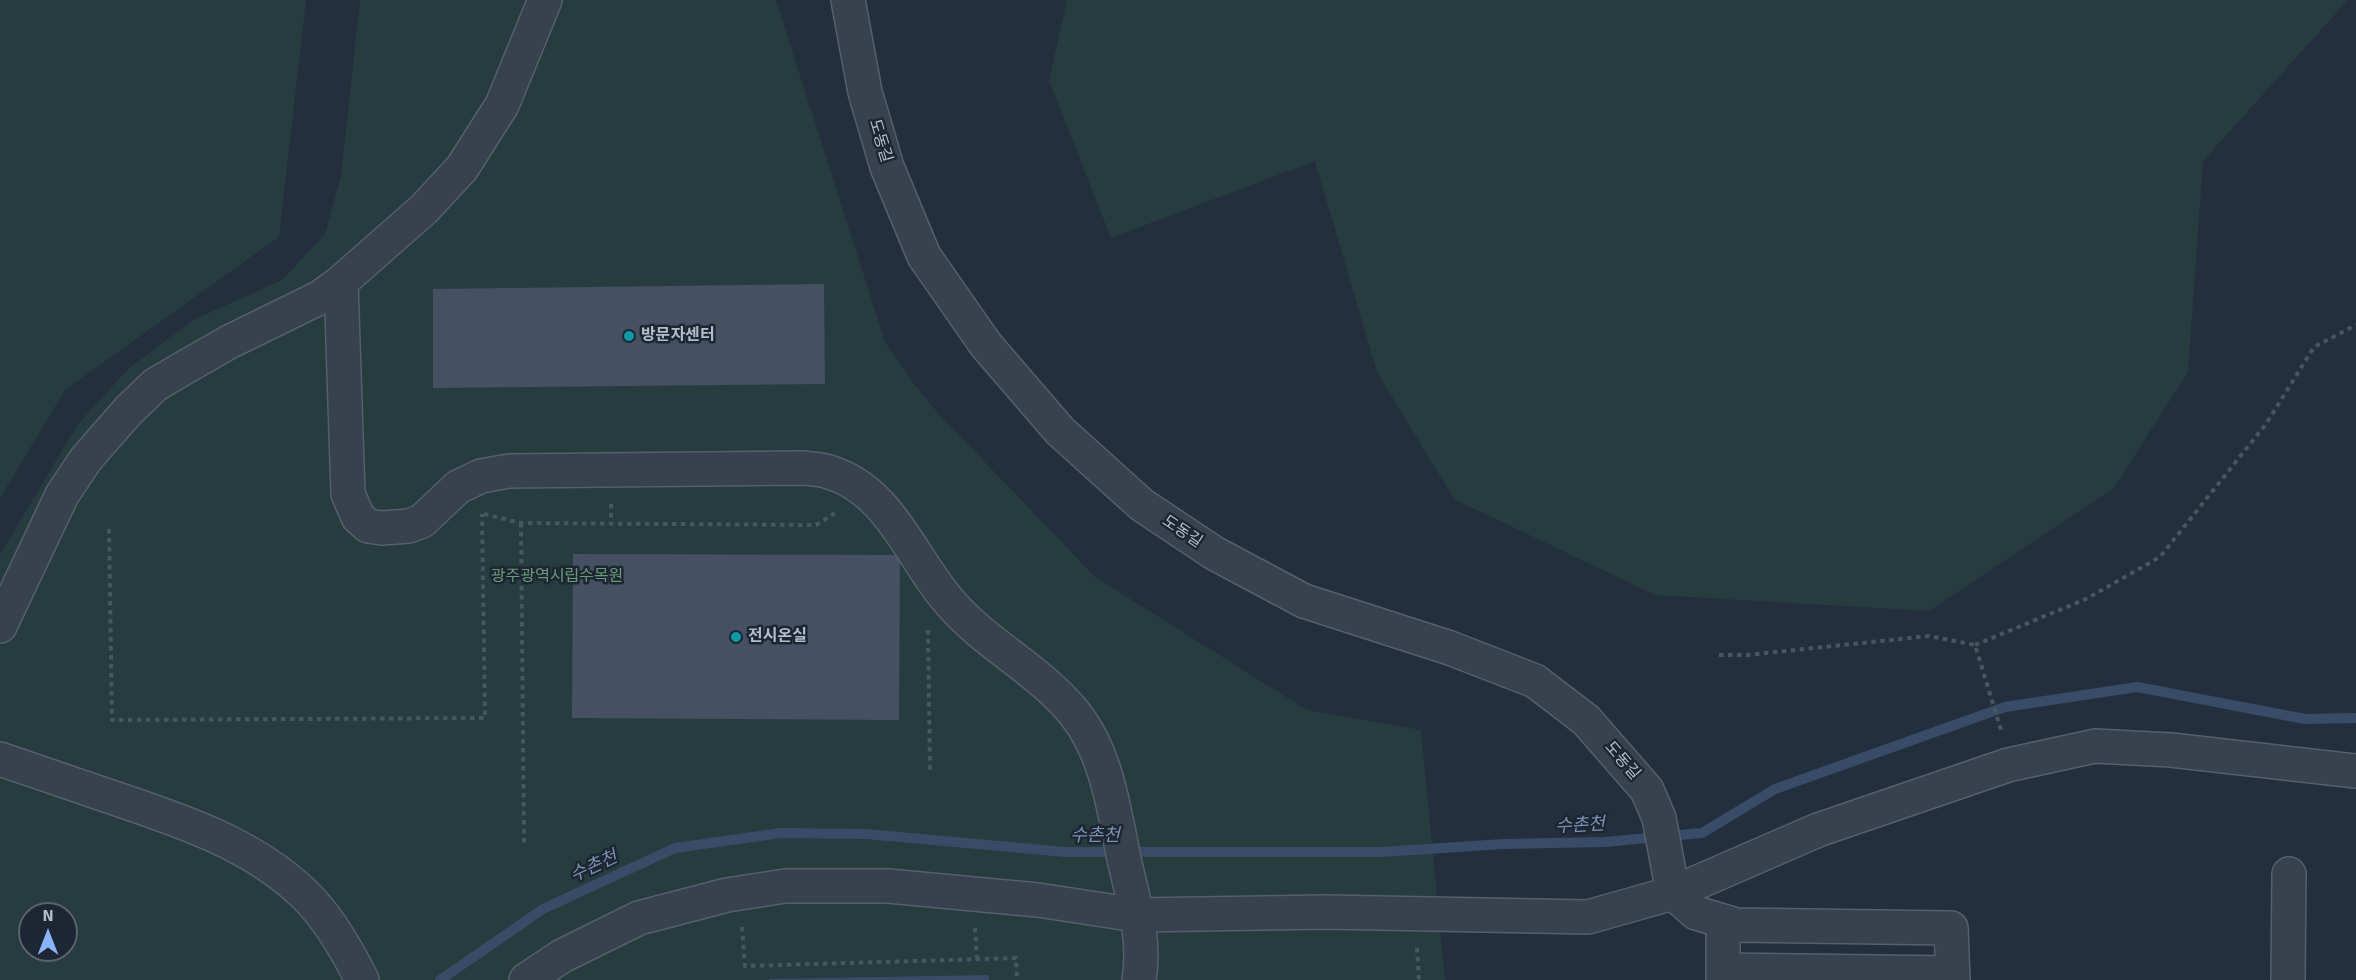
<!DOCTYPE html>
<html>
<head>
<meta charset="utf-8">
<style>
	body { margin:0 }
	#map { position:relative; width:2356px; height:980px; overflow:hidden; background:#242f3e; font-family:Signika,sans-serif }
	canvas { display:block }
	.north { position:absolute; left:18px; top:902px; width:60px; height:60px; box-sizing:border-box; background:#1d2633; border:2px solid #59626f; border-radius:50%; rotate:0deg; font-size:16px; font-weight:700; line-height:24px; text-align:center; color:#b4bcc9 }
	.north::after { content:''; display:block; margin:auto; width:21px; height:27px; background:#8ab4f8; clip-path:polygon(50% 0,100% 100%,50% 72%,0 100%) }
</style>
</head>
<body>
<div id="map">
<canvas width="2356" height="980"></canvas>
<div class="north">N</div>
</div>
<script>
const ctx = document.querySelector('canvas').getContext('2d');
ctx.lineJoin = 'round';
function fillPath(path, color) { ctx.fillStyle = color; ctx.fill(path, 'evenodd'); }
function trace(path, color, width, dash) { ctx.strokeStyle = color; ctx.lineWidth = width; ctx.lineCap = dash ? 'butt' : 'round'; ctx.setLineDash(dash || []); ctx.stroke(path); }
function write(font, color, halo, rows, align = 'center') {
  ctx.font = font + ' Signika,"Noto Sans KR",sans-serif'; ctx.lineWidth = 5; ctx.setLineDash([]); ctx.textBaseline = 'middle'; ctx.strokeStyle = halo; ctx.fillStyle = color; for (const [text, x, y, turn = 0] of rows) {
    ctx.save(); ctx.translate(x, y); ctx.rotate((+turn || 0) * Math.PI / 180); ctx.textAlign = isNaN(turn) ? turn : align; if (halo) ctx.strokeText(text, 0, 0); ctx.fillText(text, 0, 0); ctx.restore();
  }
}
const green = new Path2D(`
	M 0,0 L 306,0 L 279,237 L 65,390 L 0,498 Z
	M 360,0 L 776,0 L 885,342 L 914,384 L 938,413 L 1095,577 L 1307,710 L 1421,730 L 1445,980 L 0,980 L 0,555 L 77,425 L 128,369 L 193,320 L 282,280 L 325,234 L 341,176 ZM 30,914 L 66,914 L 66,950 L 30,950 Z
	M 1067,0 L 2348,0 L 2203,161 L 2188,372 L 2114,488 L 1929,611 L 1655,595 L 1454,499 L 1377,372 L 1315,161 L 1111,238 L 1049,81 Z`);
const water = new Path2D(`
	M 989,975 L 989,980 L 768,980 L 769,979 Z`);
const stream = new Path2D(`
	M 440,980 L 543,909 L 675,848 L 781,833 L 866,834 L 1065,852 L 1382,852 L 1503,844 L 1605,842 L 1702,833 L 1775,789 L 2005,707 L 2137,687 L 2305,719 L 2356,718`);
const building = new Path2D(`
	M 824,284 L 825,384 L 433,388 L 433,289 Z
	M 573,554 L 900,555 L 899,720 L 572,718 Z`);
const path = new Path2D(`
	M 611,504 L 611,524
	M 484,514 L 521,523 L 816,525 L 835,513
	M 521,523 L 524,844
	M 109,529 L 112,720 L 485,718 L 482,514
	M 928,630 L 930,770
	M 1975,645 L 2086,599 L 2160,557 L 2266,424 L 2314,347 L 2356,325
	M 1719,655 L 1747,655 L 1929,636 L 1975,645 L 2002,733
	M 742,927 L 745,966 L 1016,958 L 1017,980
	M 975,928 L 977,959
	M 1417,948 L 1419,980`);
const minor = new Path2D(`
	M 848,0 L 865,92 L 887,167 L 924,256 L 986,345 L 1060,431 L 1142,505 L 1214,553 L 1304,601 L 1450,648 L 1535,681 L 1586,720 L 1647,790 L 1659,818 L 1673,893 L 1696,913 L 1723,921 L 1723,980
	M 341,282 L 348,494 L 358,517 L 368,526 L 382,528 L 409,526 L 422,521 L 458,487 L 481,476 L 509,471 L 802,468 C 811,469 821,469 829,472 C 889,490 910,555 947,599 C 984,644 1039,669 1075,714 C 1107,754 1114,810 1124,859 C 1133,899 1146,939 1139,980
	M 0,626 L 62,495 L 86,459 L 128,411 L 155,385 L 182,369 L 229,342 L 319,298 L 341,282 L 424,209 L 462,168 L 502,105 L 545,0
	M 0,759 C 39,772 78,786 117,799 C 182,821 252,844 303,893 C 328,916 347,950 362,980
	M 1723,921 L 1736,925 L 1951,928 L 1953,980
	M 1723,970 L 1953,973
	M 526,980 L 562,956 L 639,918 L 727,895 L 785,886 L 888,886 L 1038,900 L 1136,915 L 1326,912 L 1588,917 L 1673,893 L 1818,830 L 2008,765 L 2095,746 L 2171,750 L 2356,771
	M 2288,980 L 2289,874`);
const markers = [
	[629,336,6,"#0f9aa8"],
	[736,637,6,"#0f9aa8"]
];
const streetNames = [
	["도동길",880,141,73],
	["도동길",1182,532,34],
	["도동길",1622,761,49]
];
const poiNames = [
	["방문자센터",641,336],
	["전시온실",748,637]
];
const parkNames = [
	["광주광역시립수목원",557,577]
];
const waterNames = [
	["수촌천",1580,826,-3],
	["수촌천",1095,836],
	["수촌천",594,867,-25]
];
fillPath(green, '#263c3f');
fillPath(water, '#394c67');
trace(stream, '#394c67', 10);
fillPath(building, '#455162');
trace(minor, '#565f6c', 36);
trace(path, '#44595c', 4, [4.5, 4.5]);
trace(minor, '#38414e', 33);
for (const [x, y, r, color] of markers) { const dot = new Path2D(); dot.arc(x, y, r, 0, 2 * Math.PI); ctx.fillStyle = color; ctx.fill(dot); trace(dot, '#1d2633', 2); }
write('16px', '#b4bcc9', '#1d2633', streetNames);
write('bold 16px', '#b4bcc9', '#1d2633', poiNames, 'left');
write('16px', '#6b9a76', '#1d2633', parkNames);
write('italic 18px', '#7c92b1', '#1d2633', waterNames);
</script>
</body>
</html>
